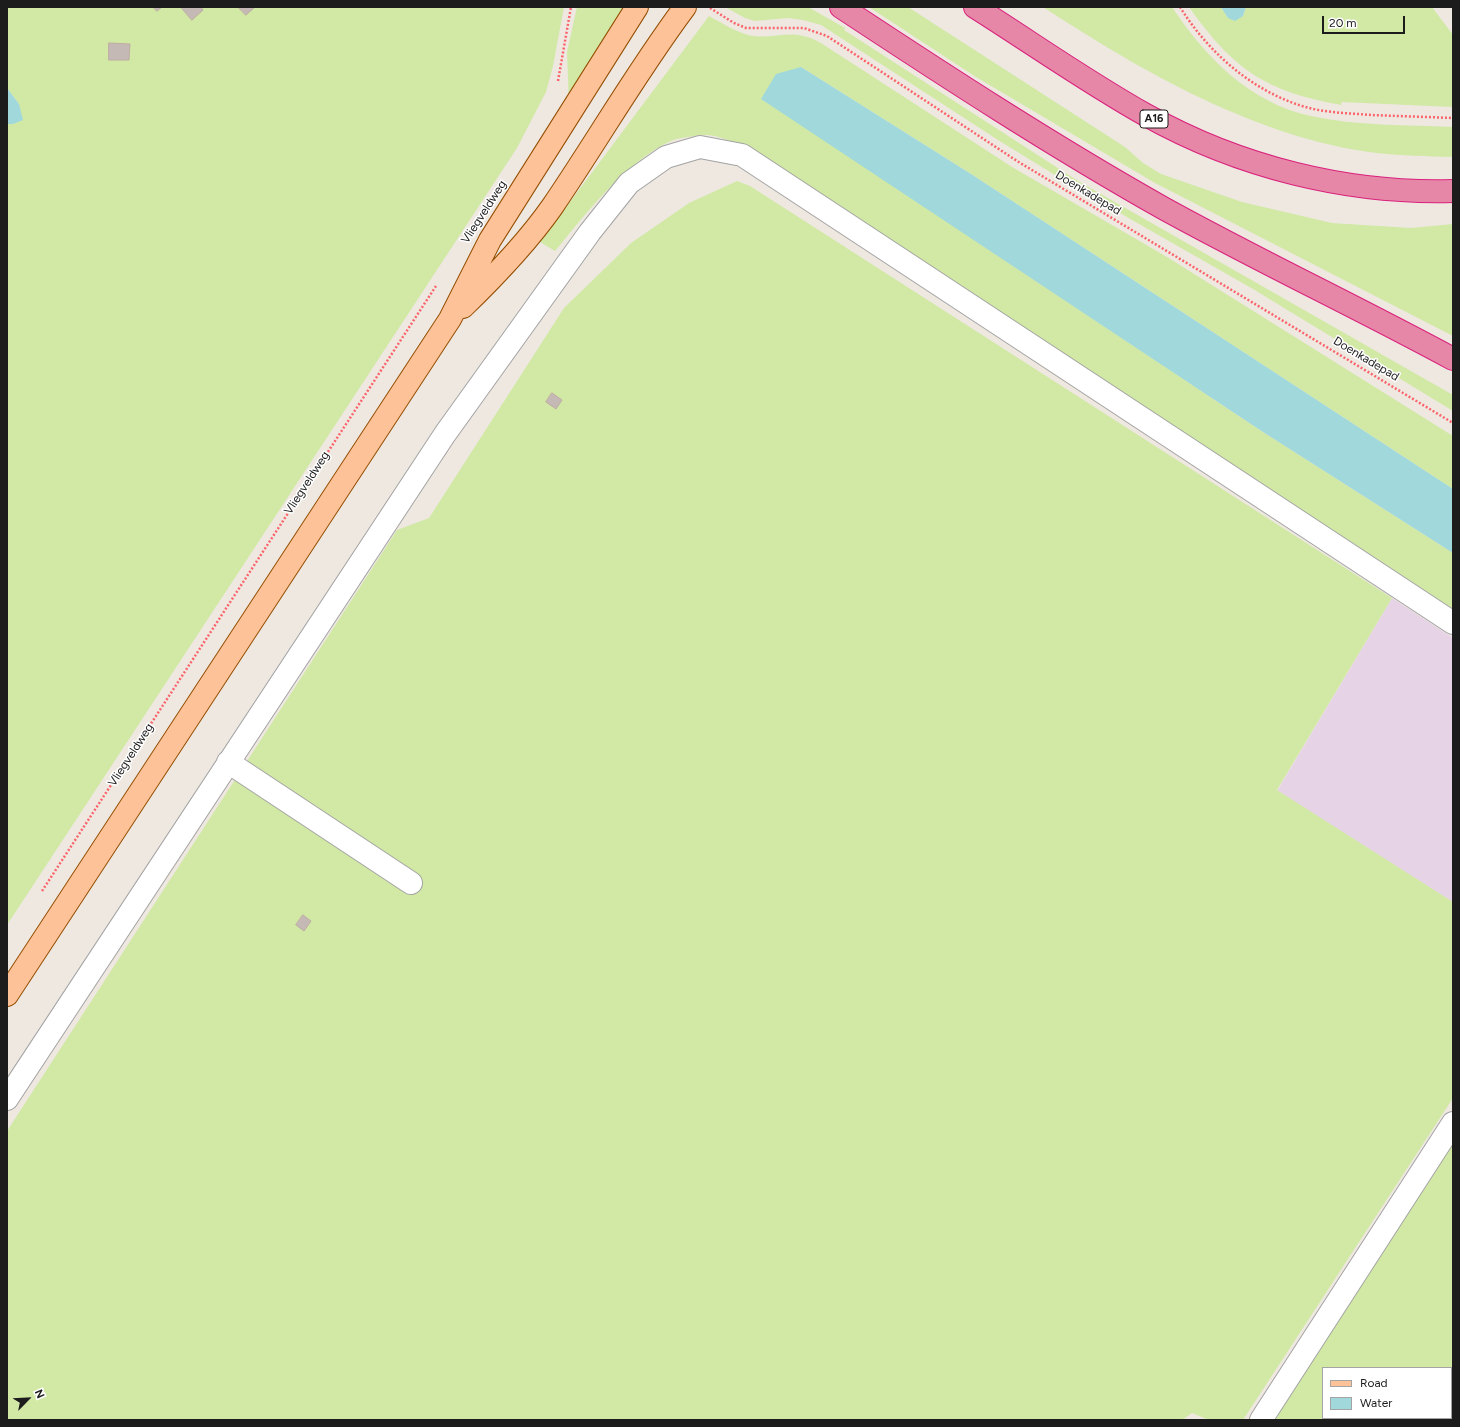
<!DOCTYPE html>
<html>
<head>
<meta charset="utf-8">
<style>
	body { margin:0 }
	#map { position:relative; width:1460px; height:1427px; overflow:hidden; background:#eee8e1; font-family:Figtree,sans-serif }
	canvas { display:block }
	.frame { position:absolute; inset:0; border:8px solid #1c1c1c; pointer-events:none }
	.legend { position:absolute; left:1322px; top:1367px; width:130px; height:52px; box-sizing:border-box; background:#fff; border:1px solid #a4a4a4; margin:0; padding:5px 7px; list-style:none; font-size:12px; color:#1c1c1c }
	.legend li { display:flex; align-items:center; gap:8px; height:20px }
	.legend b { width:20px; border:1px solid #a4a4a4 }
	.north { position:absolute; left:8px; top:1379px; width:40px; height:40px; -webkit-text-stroke:3px #fff; paint-order:stroke; rotate:66deg; font-size:11px; font-weight:700; line-height:16px; text-align:center; color:#1c1c1c }
	.north::after { content:''; display:block; margin:auto; width:14px; height:18px; background:#1c1c1c; clip-path:polygon(50% 0,100% 100%,50% 72%,0 100%) }
	.scale { position:absolute; left:1322px; top:16px; width:83px; height:18px; box-sizing:border-box; border:2px solid #1c1c1c; border-top:0; padding-left:5px; font-size:12px; line-height:14px; white-space:nowrap; color:#1c1c1c; -webkit-text-stroke:3px #fff; paint-order:stroke }
</style>
</head>
<body>
<div id="map">
<canvas width="1460" height="1427"></canvas>
<div class="frame"></div>
<ul class="legend">
<li><b style="height:5px;background:#fdc297"></b>Road</li>
<li><b style="height:11px;background:#a0d8dc"></b>Water</li>
</ul>
<div class="north">N</div>
<div class="scale">20 m</div>
</div>
<script>
const ctx = document.querySelector('canvas').getContext('2d');
ctx.lineJoin = 'round';
function fillPath(path, color) { ctx.fillStyle = color; ctx.fill(path, 'evenodd'); }
function trace(path, color, width, dash) { ctx.strokeStyle = color; ctx.lineWidth = width; ctx.lineCap = dash ? 'butt' : 'round'; ctx.setLineDash(dash || []); ctx.stroke(path); }
function write(font, color, halo, rows, align = 'center') {
  ctx.font = font + ' Figtree,sans-serif'; ctx.lineWidth = 3; ctx.setLineDash([]); ctx.textBaseline = 'middle'; ctx.strokeStyle = halo; ctx.fillStyle = color; for (const [text, x, y, turn = 0] of rows) {
    ctx.save(); ctx.translate(x, y); ctx.rotate((+turn || 0) * Math.PI / 180); ctx.textAlign = isNaN(turn) ? turn : align; if (halo) ctx.strokeText(text, 0, 0); ctx.fillText(text, 0, 0); ctx.restore();
  }
}
const industrial = new Path2D(`
	M 1392,598 L 1453,638 L 1453,902 L 1277,791 Z`);
const grass = new Path2D(`
	M 7,7 L 564,7 L 553,66 L 546,92 L 517,148 L 7,925 L 7,124 L 13,124 L 19,104 L 7,88 Z
	M 577,7 L 627,7 L 569,104 L 567,52 Z
	M 725,7 L 808,7 L 845,28 L 844,30 L 1078,181 L 1453,395 L 1453,411 L 1253,289 L 1076,188 L 998,140 L 821,25 L 803,20 L 788,18 L 755,21 L 745,18 Z
	M 869,7 L 908,7 L 1125,147 L 1143,163 L 1161,174 L 1242,202 L 1332,223 L 1411,228 L 1453,224 L 1453,336 L 1155,183 L 976,77 Z
	M 1043,7 L 1172,7 C 1205,57 1250,103 1311,116 C 1357,126 1406,125 1453,127 L 1453,157 C 1428,156 1402,156 1377,153 C 1259,139 1141,71 1043,7 Z
	M 1189,7 L 1221,7 L 1228,18 L 1243,16 L 1246,7 L 1432,7 L 1453,35 L 1453,107 L 1341,102 L 1342,105 C 1266,92 1233,69 1189,7 Z
	M 709,16 C 722,23 734,31 748,35 C 776,41 790,26 821,43 L 1012,167 L 1167,257 L 1453,436 L 1453,489 L 971,174 L 801,67 L 761,98 L 1263,432 L 1453,553 L 1453,609 L 1066,355 L 744,147 C 733,142 720,136 707,135 C 699,135 677,138 671,141 C 626,161 586,214 555,251 L 540,242 Z
	M 737,181 L 750,186 L 1392,598 L 1277,790 L 1453,902 L 1453,1098 L 1243,1420 L 1209,1420 L 1192,1413 L 1182,1420 L 7,1420 L 7,1131 L 397,530 L 429,518 L 564,308 L 631,243 L 689,203 Z
	M 1453,1137 L 1453,1420 L 1271,1420 ZM 1323,1368 L 1451,1368 L 1451,1418 L 1323,1418 Z`);
const water = new Path2D(`
	M 1221,7 L 1246,7 L 1243,16 L 1235,21 L 1228,18 Z
	M 801,67 L 971,174 L 1453,489 L 1453,553 L 1263,432 L 761,99 L 776,74 Z
	M 7,88 L 19,104 L 23,120 L 13,124 L 7,124 Z`);
const building = new Path2D(`
	M 153,7 L 162,7 L 157,11 Z
	M 181,7 L 201,7 L 203,10 L 192,20 Z
	M 238,7 L 255,7 L 246,15 Z
	M 109,43 L 130,44 L 129,60 L 109,60 Z
	M 552,393 L 562,400 L 556,409 L 546,402 Z
	M 303,915 L 311,921 L 304,931 L 296,925 Z`);
const path = new Path2D(`
	M 1180,7 C 1208,52 1251,90 1302,106 C 1324,113 1348,113 1371,115 C 1398,116 1426,117 1453,118
	M 710,8 L 734,23 L 746,28 L 804,28 L 827,36 L 1017,161 L 1453,423
	M 558,81 L 571,7
	M 42,891 L 436,286`);
const minor = new Path2D(`
	M 228,762 L 411,883
	M 7,1099 L 445,434 L 590,232 L 629,183 L 666,157 L 700,147 L 742,155 L 1453,623
	M 1261,1420 L 1453,1123`);
const major = new Path2D(`
	M 463,307 C 495,276 526,244 552,207 C 597,141 637,71 685,7
	M 7,995 L 450,319 L 490,240 L 637,7`);
const highway = new Path2D(`
	M 841,7 C 947,77 1053,146 1163,208 C 1259,261 1357,307 1453,359
	M 975,7 C 1032,43 1087,82 1146,115 C 1239,167 1347,194 1453,191`);
const shields = [
	[1154,119,28]
];
const shieldNames = [
	["A16",1154,119]
];
const streetNames = [
	["Doenkadepad",1088,193,31],
	["Vliegveldweg",484,212,-57],
	["Doenkadepad",1366,359,31],
	["Vliegveldweg",307,483,-57],
	["Vliegveldweg",131,755,-57]
];
fillPath(industrial, '#e7d3e6');
fillPath(grass, '#d1e9a5');
fillPath(water, '#a0d8dc');
fillPath(building, '#c5b9b5');
trace(building, '#bfaca3', 1);
trace(minor, '#a3a3a3', 24);
trace(major, '#944d00', 24);
trace(highway, '#d9217c', 24);
trace(path, '#fb646b', 2.5, [2, 2]);
trace(minor, '#fff', 22);
trace(major, '#fdc297', 22);
trace(highway, '#e787a7', 22);
for (const [x, y, w] of shields) { const box = new Path2D(); box.roundRect(x - w / 2, y - 9, w, 18, 3); ctx.fillStyle = '#fff'; ctx.fill(box); trace(box, '#1c1c1c', 1); }
write('bold 11px', '#1c1c1c', null, shieldNames);
write('12px', '#1c1c1c', '#fff', streetNames);
</script>
</body>
</html>
